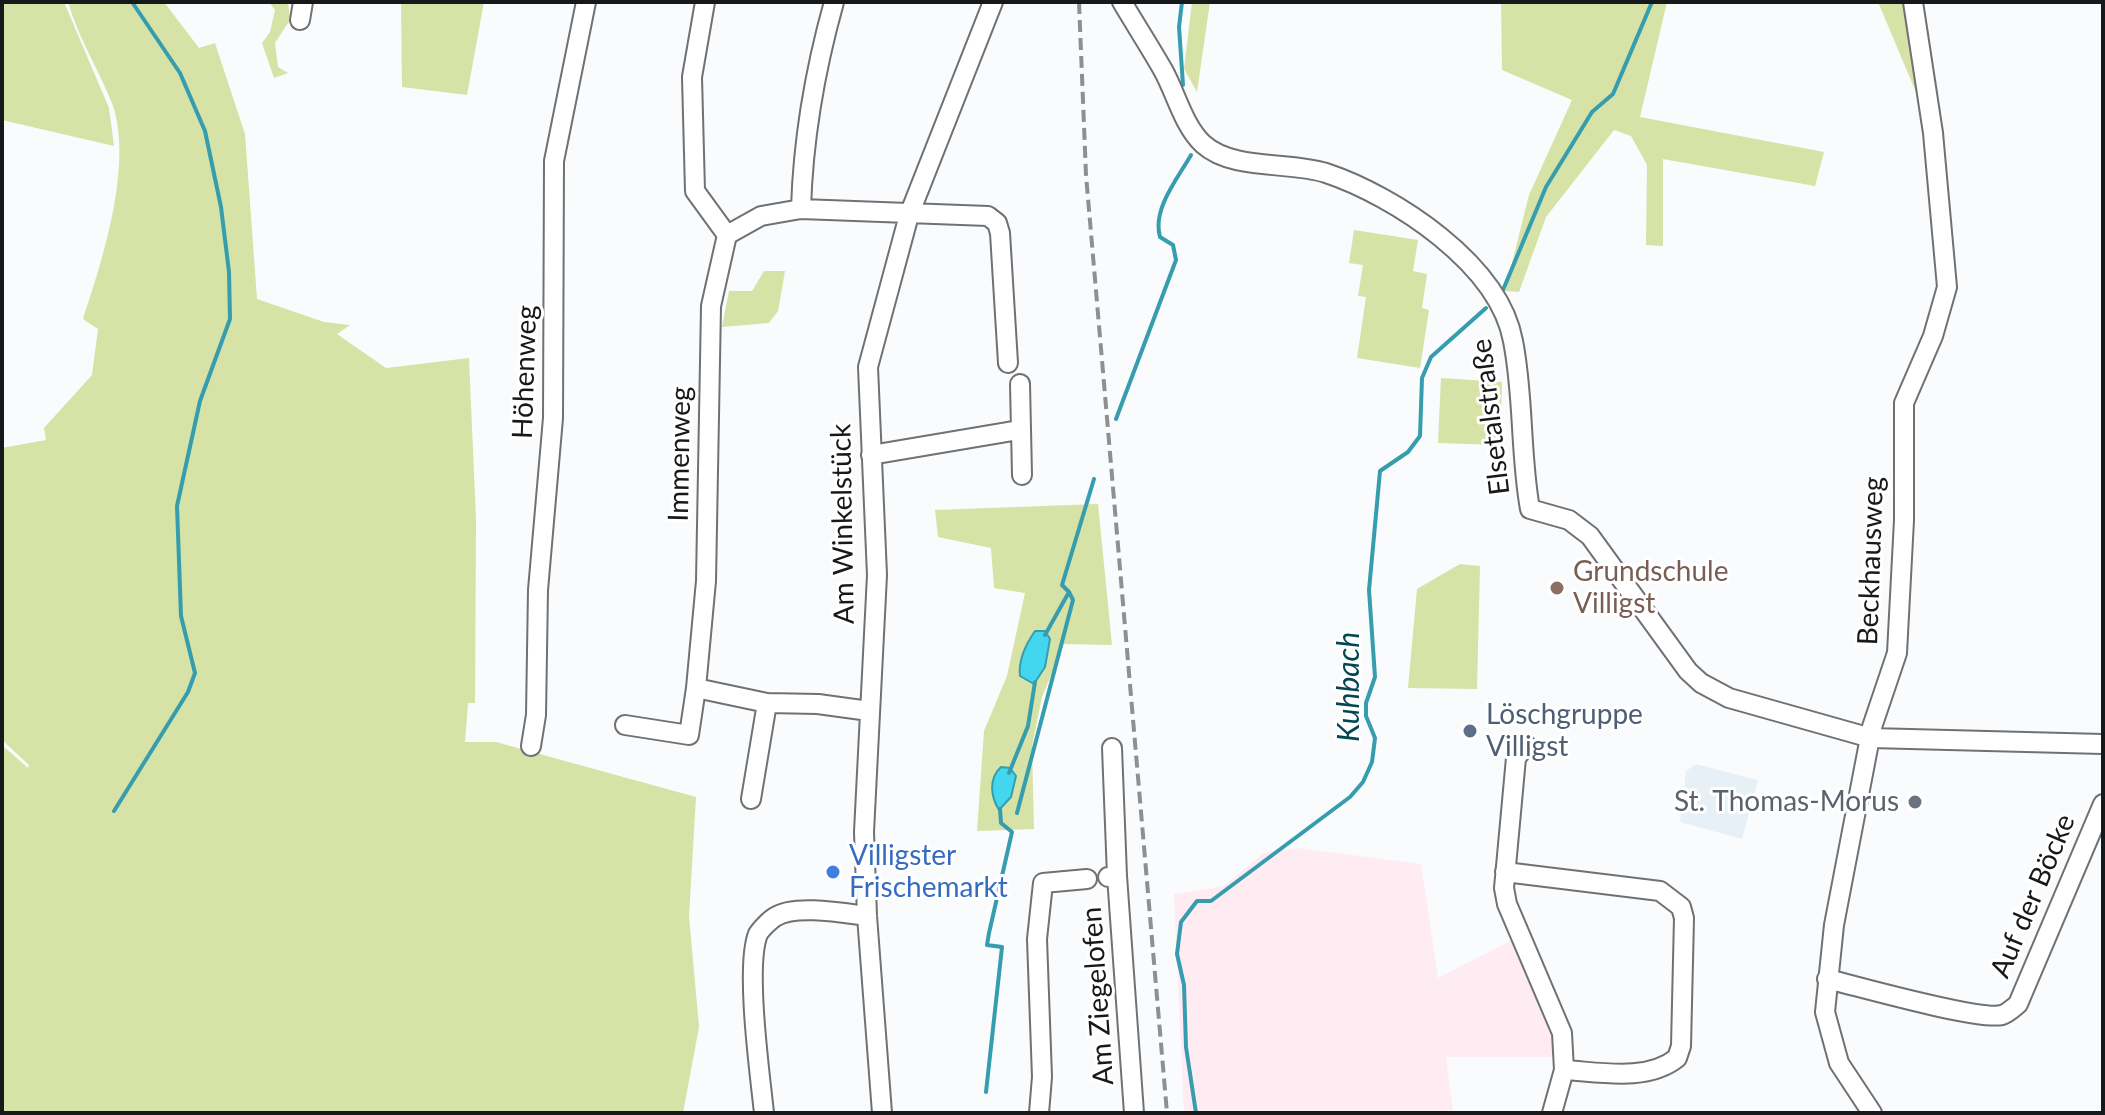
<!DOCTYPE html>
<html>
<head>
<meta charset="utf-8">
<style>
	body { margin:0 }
	#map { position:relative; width:2105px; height:1115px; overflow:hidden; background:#f9fbfd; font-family:Lato,sans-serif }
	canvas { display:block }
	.frame { position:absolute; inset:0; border:4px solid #171819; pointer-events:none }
</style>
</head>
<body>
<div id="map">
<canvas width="2105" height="1115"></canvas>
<div class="frame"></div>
</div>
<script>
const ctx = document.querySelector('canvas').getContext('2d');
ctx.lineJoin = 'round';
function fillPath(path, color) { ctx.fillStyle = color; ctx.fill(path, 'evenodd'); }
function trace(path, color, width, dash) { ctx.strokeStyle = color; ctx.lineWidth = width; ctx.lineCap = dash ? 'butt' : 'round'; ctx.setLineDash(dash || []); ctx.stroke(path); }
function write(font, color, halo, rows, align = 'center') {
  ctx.font = font + ' Lato,sans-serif'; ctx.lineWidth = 6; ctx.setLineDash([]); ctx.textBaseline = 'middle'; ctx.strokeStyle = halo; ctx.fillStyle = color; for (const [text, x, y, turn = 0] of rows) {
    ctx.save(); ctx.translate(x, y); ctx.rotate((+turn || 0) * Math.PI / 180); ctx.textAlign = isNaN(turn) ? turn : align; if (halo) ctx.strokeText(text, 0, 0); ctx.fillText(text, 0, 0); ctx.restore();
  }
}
const commercial = new Path2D(`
	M 1297,848 L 1421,864 L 1438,978 L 1514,939 L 1559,1057 L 1446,1057 L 1453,1113 L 1184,1113 L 1174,894 L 1224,886 L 1264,853 Z`);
const built = new Path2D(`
	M 1696,764 L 1758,780 L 1742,839 L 1680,822 L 1686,771 Z`);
const green = new Path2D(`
	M 2,2 L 64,2 L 109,108 L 114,146 L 2,120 Z
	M 68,2 L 164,2 L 199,48 L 215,43 L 245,134 L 257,299 L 324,322 L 350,325 L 337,334 L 386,368 L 469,358 L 476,519 L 475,703 L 468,703 L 465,742 L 496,742 L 696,797 L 689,916 L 699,1027 L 683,1113 L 2,1113 L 2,745 L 28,768 L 29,765 L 2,740 L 2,448 L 46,440 L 44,428 L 92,375 L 98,329 L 83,319 C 102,262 134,163 112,103 C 98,69 78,37 68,2 Z
	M 269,2 L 288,2 L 290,20 L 275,43 L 278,67 L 288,73 L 274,78 L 262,43 L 270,32 L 275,10 Z
	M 401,2 L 484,2 L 467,95 L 402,87 Z
	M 1192,2 L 1210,2 L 1197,92 L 1184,69 Z
	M 1501,2 L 1667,2 L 1640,117 L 1824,152 L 1815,186 L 1663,159 L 1663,246 L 1646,245 L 1647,165 L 1631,136 L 1614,130 L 1546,217 L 1519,292 L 1505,291 L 1529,195 L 1572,100 L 1502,70 Z
	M 1878,2 L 1902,2 L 1910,10 L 1926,116 Z
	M 1354,230 L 1418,240 L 1413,271 L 1427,274 L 1422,308 L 1429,310 L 1420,368 L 1357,358 L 1366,297 L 1358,296 L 1363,265 L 1349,263 Z
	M 764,271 L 785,271 L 778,311 L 769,323 L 722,327 L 729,291 L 752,291 Z
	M 1441,378 L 1502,382 L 1500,445 L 1438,443 Z
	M 1098,504 L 1112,645 L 1064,644 L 1042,697 L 1032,746 L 1034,829 L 977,831 L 984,731 L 1007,676 L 1025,593 L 994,588 L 991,548 L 938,537 L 935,510 Z
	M 1460,564 L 1480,566 L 1477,689 L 1408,688 L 1417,589 Z`);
const water = new Path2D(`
	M 1035,631 L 1045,631 L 1050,639 L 1045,667 L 1034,684 L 1020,676 C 1018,660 1026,644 1035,631 Z
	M 1001,767 L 1010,768 L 1016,776 L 1011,797 L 999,810 C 991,797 988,779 1001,767 Z`);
const stream = new Path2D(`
	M 1182,2 L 1179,27 L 1183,85
	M 1503,290 L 1546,187 L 1592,112 L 1613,94 L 1652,2
	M 1116,419 L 1176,260 L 1173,245 L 1160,237 C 1152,209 1178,178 1191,155
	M 1045,635 L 1069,592 L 1062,585 L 1094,479
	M 1009,773 L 1028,726 L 1035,682
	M 114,811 L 188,692 L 195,673 L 181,616 L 177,506 L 200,401 L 230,319 L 229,272 L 221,207 L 205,131 L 180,73 L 132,2
	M 1017,813 L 1073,600 L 1069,592
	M 986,1092 L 1002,947 L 987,945 L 989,933 L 1012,832 L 1001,823 L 1000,809
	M 1196,1113 L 1186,1047 L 1184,985 L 1177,954 L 1181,922 L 1197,901 L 1211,901 L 1350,797 L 1363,782 L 1372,762 L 1375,738 L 1366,716 L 1366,703 L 1375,677 L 1369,590 L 1380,471 L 1408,452 L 1420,436 L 1422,378 L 1431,357 L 1486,308`);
const minor = new Path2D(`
	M 705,2 L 692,77 L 695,191 L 727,235
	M 1122,2 C 1135,24 1150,47 1163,70 C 1176,93 1183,125 1203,144 C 1233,171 1289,161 1326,173 C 1395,196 1499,264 1513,341 C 1524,396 1520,454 1530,509 L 1569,520 L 1590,536 L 1688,671 L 1701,683 L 1729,698 L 1871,738 L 2103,744
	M 300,20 L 303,2
	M 801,209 C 803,139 815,70 834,2
	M 1020,384 L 1022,475
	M 871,455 L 1019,430
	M 869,711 L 818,704 L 767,703 L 696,688 L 706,581 L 711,306 L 727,235 L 761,216 L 801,209 L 988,216 L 997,223 L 1000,233 L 1008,363
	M 625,725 L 689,735 L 696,688
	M 1526,745 L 1516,758 L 1504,888 L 1507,904 L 1562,1033 L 1564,1070 L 1552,1113
	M 531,746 L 536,715 L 538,590 L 553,418 L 554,161 L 586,2
	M 751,799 L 767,703
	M 1505,872 L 1660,891 L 1681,907 L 1684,918 L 1681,1046 L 1677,1058 C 1647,1082 1600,1072 1564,1070
	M 1117,876 L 1134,1113
	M 1108,877 L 1117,876 L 1112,748
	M 1827,979 C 1857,986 1979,1021 2002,1015 C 2008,1013 2013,1008 2018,1004 L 2103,804
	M 764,1113 C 760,1075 745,966 758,934 C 761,929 770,920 775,917 C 794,904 844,913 867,916
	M 882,1113 L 867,916 L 864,832 L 877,575 L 868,367 L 909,215 L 993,2
	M 1039,1113 L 1042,1077 L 1037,939 L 1043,883 L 1087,879
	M 1872,1113 L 1839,1063 L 1825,1012 L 1834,925 L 1872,727 L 1897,653 L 1904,520 L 1904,403 L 1933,336 L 1947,287 L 1933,133 L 1913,2`);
const rail = new Path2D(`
	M 1079,2 L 1086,175 L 1167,1113`);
const markers = [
	[1557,588,8,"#8d6e63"],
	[1470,731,8,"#5c6f8a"],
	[1915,802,8,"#6b7280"],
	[833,872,8,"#3f7fe0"]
];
const streetNames = [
	["Höhenweg",525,372,-88],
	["Elsetalstraße",1491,417,-97],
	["Immenweg",680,454,-89],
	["Am Winkelstück",843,524,-91],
	["Beckhausweg",1871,561,-88],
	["Auf der Böcke",2033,896,-67],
	["Am Ziegelofen",1098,996,-94]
];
const educationNames = [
	["Grundschule",1573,572],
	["Villigst",1573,604]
];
const serviceNames = [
	["Löschgruppe",1486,715],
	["Villigst",1486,747]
];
const worshipNames = [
	["St. Thomas-Morus",1899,802]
];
const shopNames = [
	["Villigster",849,856],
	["Frischemarkt",849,888]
];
const waterNames = [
	["Kuhbach",1349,687,-90]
];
fillPath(commercial, '#ffebf2');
fillPath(built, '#e8f0f7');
fillPath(green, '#d6e2a6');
fillPath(water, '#43d6ef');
trace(water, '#369daf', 2);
trace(stream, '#369daf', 4);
trace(minor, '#6f7173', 22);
trace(minor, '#fff', 18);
trace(rail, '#8e8f91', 4, [12, 6]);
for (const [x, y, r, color] of markers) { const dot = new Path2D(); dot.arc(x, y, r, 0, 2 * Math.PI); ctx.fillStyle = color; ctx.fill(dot); trace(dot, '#fff', 3); }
write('28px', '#171819', '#fff', streetNames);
write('28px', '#785e54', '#fff', educationNames, 'left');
write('28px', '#4e5e75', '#fff', serviceNames, 'left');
write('28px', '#5b616d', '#fff', worshipNames, 'right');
write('28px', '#366cbe', '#fff', shopNames, 'left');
write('italic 30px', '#024650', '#fff', waterNames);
</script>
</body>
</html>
